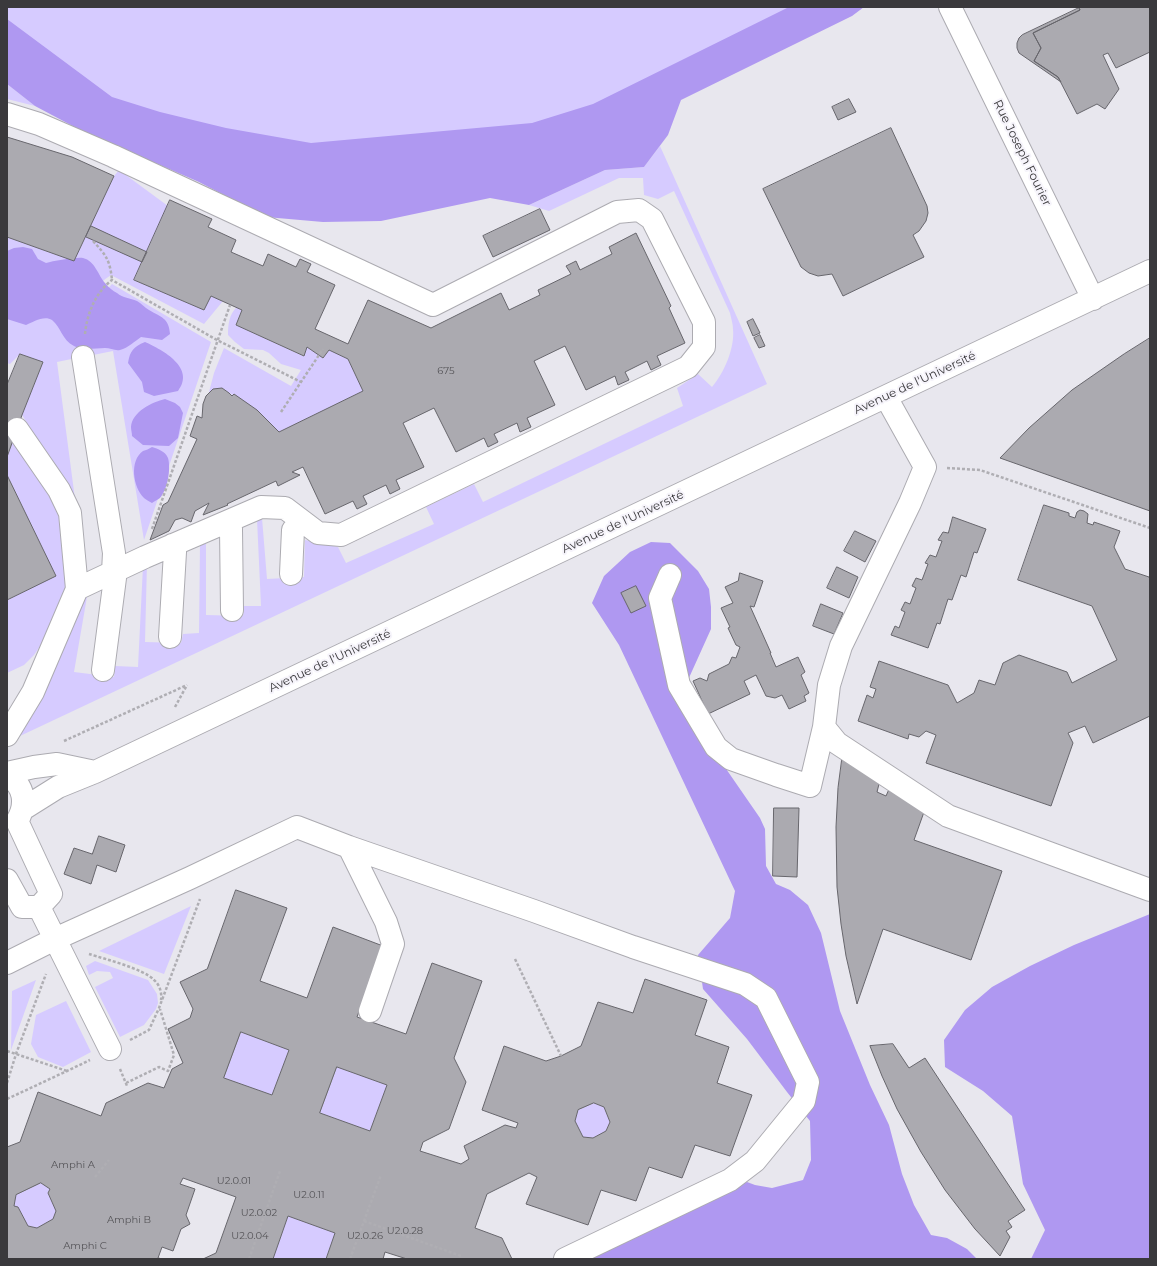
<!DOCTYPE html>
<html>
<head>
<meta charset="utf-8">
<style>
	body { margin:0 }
	#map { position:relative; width:1157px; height:1266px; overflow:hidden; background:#e8e7ee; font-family:Montserrat,sans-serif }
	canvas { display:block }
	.frame { position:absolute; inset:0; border:8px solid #3a393c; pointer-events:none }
</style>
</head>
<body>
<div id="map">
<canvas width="1157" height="1266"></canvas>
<div class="frame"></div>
</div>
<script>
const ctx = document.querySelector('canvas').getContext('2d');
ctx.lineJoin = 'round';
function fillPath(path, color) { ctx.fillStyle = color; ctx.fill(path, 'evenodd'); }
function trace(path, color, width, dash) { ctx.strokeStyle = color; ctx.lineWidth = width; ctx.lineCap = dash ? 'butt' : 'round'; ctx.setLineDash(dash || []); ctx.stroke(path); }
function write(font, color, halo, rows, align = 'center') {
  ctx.font = font + ' Montserrat,sans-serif'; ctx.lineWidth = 4; ctx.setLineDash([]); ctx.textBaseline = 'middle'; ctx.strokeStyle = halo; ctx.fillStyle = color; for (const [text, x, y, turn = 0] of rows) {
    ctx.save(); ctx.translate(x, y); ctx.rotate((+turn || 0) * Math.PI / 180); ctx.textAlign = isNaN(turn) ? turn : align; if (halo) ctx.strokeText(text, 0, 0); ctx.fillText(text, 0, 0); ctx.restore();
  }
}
const green = new Path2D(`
	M 7,7 L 798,7 L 559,126 L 290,148 L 112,105 L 7,25 Z
	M 7,84 L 35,106 L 7,99 Z
	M 660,146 L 767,384 L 20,736 L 39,700 L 88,591 L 74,672 L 114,677 L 115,666 L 138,667 L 143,566 L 147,563 L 145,642 L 181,643 L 183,634 L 199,633 L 200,543 L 206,539 L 206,615 L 243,616 L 244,606 L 261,606 L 257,519 L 262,518 L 267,579 L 304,577 L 305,540 L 338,547 L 346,563 L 434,524 L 426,507 L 474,484 L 483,502 L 683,406 L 677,388 L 698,374 L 712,387 C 724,373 735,348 733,329 C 733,324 731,318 730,313 L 674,191 L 658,199 L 644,195 L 643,178 L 619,178 L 549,211 L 529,205 L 605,170 L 644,167 Z
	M 119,170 L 168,206 L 134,280 L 204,310 L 211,296 L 223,301 L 204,324 L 111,275 L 104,280 L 96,290 L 81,357 L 57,362 L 78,522 L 62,477 L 22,415 L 43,362 L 20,354 L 10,364 L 7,363 L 7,237 L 74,261 L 114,176 Z
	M 112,284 L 211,342 L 144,540 L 113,351 L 83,357 L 101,296 Z
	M 237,307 L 242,310 L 236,325 L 303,356 L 307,347 L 323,358 L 329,350 L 348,359 L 363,391 L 279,432 C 262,414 243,400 222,389 L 209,392 L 214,373 L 224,348 L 291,386 L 301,370 L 281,364 L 269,353 L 263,350 L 244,349 L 235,342 L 228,335 C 228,325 229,314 237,307 Z
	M 13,439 L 63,512 L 70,569 L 63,596 L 45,639 L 34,655 L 24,665 L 7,673 L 7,600 L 55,576 L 7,475 L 7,457 Z
	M 191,906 L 164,974 L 99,951 Z
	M 95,961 L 148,980 L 157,994 L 158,1003 L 156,1009 L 144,1025 L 120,1037 L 95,987 L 113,978 L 110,972 L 97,971 L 89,975 L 86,966 Z
	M 36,980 L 11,1050 L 12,991 Z
	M 66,1001 L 91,1052 L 63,1067 L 38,1057 L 31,1044 L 36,1015 Z
	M 241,1032 L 289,1050 L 272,1095 L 224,1078 Z
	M 337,1067 L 387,1085 L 370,1131 L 320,1113 Z
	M 594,1103 L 604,1107 L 610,1122 L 606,1131 L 593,1138 L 583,1137 L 575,1121 L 578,1110 Z
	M 41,1183 L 50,1189 L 48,1193 L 56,1211 L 53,1219 L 37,1228 L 28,1226 L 18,1207 L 14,1206 L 16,1195 Z
	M 288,1216 L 335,1233 L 326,1259 L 273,1259 Z`);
const forest = new Path2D(`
	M 789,7 L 864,7 L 852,16 L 681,100 L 668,135 L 644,167 L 605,170 L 529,205 L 490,198 L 381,221 L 323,222 L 266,217 L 199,182 L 84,132 L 35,106 L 7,84 L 7,19 L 112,97 L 160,112 L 226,128 L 311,143 L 532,123 L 593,104 Z
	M 23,247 L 32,249 L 38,259 L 46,263 C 54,261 75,257 83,258 C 95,261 98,275 105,283 C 108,287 113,291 117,293 C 123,298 130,298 137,301 C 141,303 145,308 149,310 C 161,317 169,318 170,334 L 162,340 L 141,337 C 135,341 128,348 120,350 C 115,351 110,348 105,348 C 95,348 83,351 74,346 C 62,340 61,327 52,320 C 44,315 33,322 26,325 L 7,319 L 7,251 L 14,248 Z
	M 145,342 C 163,350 196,368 178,391 L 154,396 L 144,392 L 142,382 L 128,363 C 130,351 133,347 145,342 Z
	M 165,399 L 175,403 L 180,407 L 183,413 L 178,438 L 169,446 L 143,445 L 132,436 C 132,433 131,430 131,427 C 132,412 152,402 165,399 Z
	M 152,447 C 158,449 165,451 168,458 C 171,468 168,489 160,498 C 158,500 154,501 152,503 C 149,501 146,500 144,498 C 133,487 129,461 143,451 C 146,450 149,449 152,447 Z
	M 651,542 L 670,543 L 698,571 L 709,589 L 711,607 L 711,629 L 688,680 L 722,763 L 760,818 L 765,829 L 766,866 L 776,884 L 790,890 L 808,905 L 821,933 L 840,1011 L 870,1085 L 889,1125 L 902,1174 L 914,1205 L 931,1235 L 947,1238 L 967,1249 L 977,1259 L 583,1259 L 726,1190 L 747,1182 L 755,1185 L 772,1188 L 803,1180 L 811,1160 L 810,1121 L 787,1092 L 747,1039 L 703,989 L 698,955 L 730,918 L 735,891 L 619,645 L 592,603 L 604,576 L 630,552 Z
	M 1150,914 L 1150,1259 L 1031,1259 L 1045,1230 L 1023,1184 L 1012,1116 L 983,1091 L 945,1067 L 944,1040 L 965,1010 L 992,987 L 1030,966 L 1074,945 Z`);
const building = new Path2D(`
	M 1081,7 L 1150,7 L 1150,52 L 1116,68 L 1108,53 L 1103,55 L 1119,89 L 1105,109 L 1097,104 L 1077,114 L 1058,77 L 1034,61 L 1041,48 L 1033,33 L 1080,10 L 1079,8 Z
	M 1079,8 L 1080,10 L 1033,33 L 1041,48 L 1034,61 L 1058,77 L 1061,82 L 1019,53 L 1017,48 L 1017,43 L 1019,38 L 1022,35 Z
	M 849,99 L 856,112 L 838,120 L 832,107 Z
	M 891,128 L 927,206 L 928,213 L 926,221 L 919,231 L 913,235 L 924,257 L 843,296 L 832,274 L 818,276 L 809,273 L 801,267 L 763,189 Z
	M 7,137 L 72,157 L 114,176 L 74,261 L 7,237 Z
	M 170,200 L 212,219 L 208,227 L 236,240 L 231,252 L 263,266 L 268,254 L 296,267 L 300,259 L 311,264 L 307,272 L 335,285 L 315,329 L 348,344 L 368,300 L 431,328 L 501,293 L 509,310 L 540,295 L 538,290 L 571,274 L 566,266 L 576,261 L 580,270 L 612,254 L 609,247 L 636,233 L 671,306 L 669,308 L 685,343 L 657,356 L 661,365 L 651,370 L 647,361 L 625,372 L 629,380 L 618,385 L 615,376 L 586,390 L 565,346 L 534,361 L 555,405 L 527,418 L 531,427 L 520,432 L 517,423 L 494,434 L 498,442 L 488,447 L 484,438 L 456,452 L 434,408 L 403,423 L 424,467 L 396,480 L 400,489 L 390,494 L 386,485 L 363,496 L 367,504 L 357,509 L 353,501 L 325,514 L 303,467 L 292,472 L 300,475 L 278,486 L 276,481 L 227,504 L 228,505 L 203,515 L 209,503 L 195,511 L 191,522 L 182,518 L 175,520 L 169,531 L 150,540 L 163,505 L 168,502 L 197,439 L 190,436 L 197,416 L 202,418 L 203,404 L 206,396 L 213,389 L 222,388 L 229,393 L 232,396 L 234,394 L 257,410 L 279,432 L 363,391 L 348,359 L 329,350 L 323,358 L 307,347 L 304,356 L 236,325 L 242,310 L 211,296 L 204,310 L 134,280 Z
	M 540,209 L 550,230 L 493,257 L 483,236 Z
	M 91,226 L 147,252 L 142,262 L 86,237 Z
	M 753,319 L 760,333 L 753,336 L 747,322 Z
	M 760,335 L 765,346 L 759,348 L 754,338 Z
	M 1150,338 L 1150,511 L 1000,458 L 1029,428 L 1072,390 L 1124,354 Z
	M 20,354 L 43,362 L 22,415 L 7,457 L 7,385 Z
	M 7,475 L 56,576 L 7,600 Z
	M 1044,505 L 1069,513 L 1069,516 L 1075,518 L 1077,512 L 1080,510 L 1084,511 L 1088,514 L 1087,523 L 1093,525 L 1094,522 L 1120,531 L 1114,547 L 1125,569 L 1149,577 L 1150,579 L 1150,716 L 1093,743 L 1085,726 L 1068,733 L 1073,743 L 1051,806 L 926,763 L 936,735 L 926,731 L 919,737 L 909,734 L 908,739 L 858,721 L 867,695 L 873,698 L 876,689 L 870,687 L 879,661 L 948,685 L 957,703 L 974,693 L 979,680 L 995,685 L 1003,663 L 1019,655 L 1067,672 L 1072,683 L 1117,660 L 1092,606 L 1018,580 Z
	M 953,517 L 986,529 L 977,553 L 974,552 L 966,577 L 961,575 L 952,600 L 948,599 L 940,624 L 937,623 L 928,648 L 891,635 L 895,626 L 899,628 L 905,612 L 901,610 L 905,602 L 910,604 L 916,588 L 912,586 L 916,578 L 922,580 L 928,564 L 925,563 L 930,555 L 936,557 L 942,541 L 938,540 L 943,532 L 948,533 Z
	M 855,531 L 876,541 L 865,562 L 844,551 Z
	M 837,567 L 858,577 L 849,598 L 827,588 Z
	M 740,573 L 763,581 L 754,607 L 750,606 L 771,653 L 770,653 L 776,667 L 798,657 L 805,672 L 801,675 L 809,693 L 804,696 L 806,701 L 789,709 L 782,695 L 775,698 L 766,696 L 756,675 L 744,681 L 750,694 L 708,714 L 693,681 L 700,678 L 707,681 L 709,674 L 729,664 L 732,657 L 736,658 L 740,647 L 736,645 L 728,628 L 730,627 L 721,608 L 733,603 L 725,587 L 738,581 Z
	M 636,586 L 646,606 L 631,613 L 621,593 Z
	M 821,604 L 843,613 L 834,634 L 813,626 Z
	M 843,752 L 880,780 L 877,792 L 886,796 L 890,787 L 924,812 L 914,840 L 1002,871 L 971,960 L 883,929 L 857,1004 L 846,956 L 841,924 L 837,887 L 836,827 L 838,788 Z
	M 774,808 L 799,808 L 797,877 L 773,876 Z
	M 99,836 L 125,845 L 116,872 L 97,865 L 91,884 L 64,874 L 74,848 L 92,854 Z
	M 236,890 L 287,908 L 260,981 L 307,998 L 333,927 L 383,946 L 357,1017 L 406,1034 L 432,963 L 482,981 L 454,1058 L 466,1082 L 449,1129 L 423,1142 L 420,1151 L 461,1164 L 469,1159 L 464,1146 L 505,1125 L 516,1128 L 518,1123 L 482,1110 L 504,1046 L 546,1061 L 561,1056 L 581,1046 L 598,1002 L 633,1013 L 645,979 L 707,1000 L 695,1035 L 729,1047 L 717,1083 L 752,1095 L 730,1156 L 695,1145 L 682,1178 L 649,1167 L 636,1201 L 601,1190 L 588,1225 L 526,1204 L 537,1177 L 529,1173 L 487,1194 L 475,1228 L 502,1238 L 512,1259 L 407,1259 L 385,1252 L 383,1259 L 326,1259 L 335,1233 L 288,1216 L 273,1259 L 203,1259 L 216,1253 L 236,1197 L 183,1178 L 180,1184 L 195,1189 L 186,1215 L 190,1224 L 181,1229 L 173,1251 L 162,1247 L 158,1258 L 163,1259 L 7,1259 L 7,1147 L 20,1142 L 38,1092 L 101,1116 L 106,1103 L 148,1083 L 164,1088 L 172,1069 L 183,1063 L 168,1029 L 190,1018 L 193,1009 L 180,982 L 207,969 ZM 241,1032 L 289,1050 L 272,1095 L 224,1078 ZM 337,1067 L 387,1085 L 370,1131 L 320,1113 ZM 594,1103 L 604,1107 L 610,1122 L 606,1131 L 593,1138 L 583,1137 L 575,1121 L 578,1110 ZM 41,1183 L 50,1189 L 48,1193 L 56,1211 L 53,1219 L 37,1228 L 28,1226 L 18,1207 L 14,1206 L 16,1195 Z
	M 893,1044 L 909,1068 L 925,1058 L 1025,1210 L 1008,1221 L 1012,1227 L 1006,1231 L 1010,1237 L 1000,1256 L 975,1229 L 945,1190 L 921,1152 L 897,1109 L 882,1076 L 870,1046 Z`);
const path = new Path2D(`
	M 93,241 C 106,255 110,260 112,280
	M 85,334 C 87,313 96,292 112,280 L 217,340 L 301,382
	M 281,412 L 323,349
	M 947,468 L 980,470 L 1150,528
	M 152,529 L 230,305
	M 175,707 L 187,685
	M 64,741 L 187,685
	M 89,954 C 105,959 144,969 154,980 C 160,985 162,993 161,1000
	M 515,959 L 561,1056
	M 130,1040 L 149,1030 L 159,1008 L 200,899
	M 7,1051 L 67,1071
	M 120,1069 L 127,1086
	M 7,1083 L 16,1054 L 46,974
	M 126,1083 L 159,1067 L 168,1071 L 174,1055 L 160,1009
	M 7,1099 L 67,1071 L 90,1060
	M 95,1177 L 109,1160
	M 364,1221 L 461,1256 L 460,1259
	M 249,1259 L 280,1171
	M 350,1259 L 381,1175`);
const minor = new Path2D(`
	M 950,7 L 1093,299
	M 7,114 L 39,124 L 113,156 L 433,305 L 617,212 L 639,210 L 652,219 L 704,322 L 704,347 L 688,367 L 341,535 L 318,533 L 285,508 L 261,507 L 145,557 L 77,589
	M 83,357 L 114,553 L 113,572 L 115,578 L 103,670
	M 229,521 L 231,529 L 232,610
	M 291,574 L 293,530 L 301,520
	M 670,575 L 660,598 L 679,685 L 716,747 L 731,759 L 776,775 L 810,786 L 824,727 L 829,685 L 841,646 L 910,503 L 925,467 L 886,397
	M 170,637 L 175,552 L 172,545
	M 824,727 L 837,743 L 948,816 L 1150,890
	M 7,735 L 33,692 L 77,589 L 70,513 L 59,490 L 17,429
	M 7,773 L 34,767 L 57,764 L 95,772
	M 7,776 C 25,785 27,805 17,821
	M 23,809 L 58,787 L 95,772 L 1150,271
	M 349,847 L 386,922 L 393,944 L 370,1011
	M 7,880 L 22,907 L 39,907 L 51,894 L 17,821
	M 39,907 L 110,1049
	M 7,963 L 55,939 L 190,878 L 297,827 L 349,847 L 534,911 L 633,947 L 745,984 L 766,998 L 808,1082 L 804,1101 L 755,1161 L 730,1180 L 565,1259`);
const numberNames = [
	["675",446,371],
	["Amphi A",73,1165],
	["U2.0.01",234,1181],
	["U2.0.11",309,1195],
	["U2.0.02",259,1213],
	["Amphi B",129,1220],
	["U2.0.28",405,1231],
	["U2.0.04",250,1236],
	["U2.0.26",365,1236],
	["Amphi C",85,1246]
];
const streetNames = [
	["Rue Joseph Fourier",1022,153,64],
	["Avenue de l'Université",915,383,-25],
	["Avenue de l'Université",623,522,-25],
	["Avenue de l'Université",330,661,-25]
];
fillPath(green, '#d6cbff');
fillPath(forest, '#af98f1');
fillPath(building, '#abaab0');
trace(building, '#67666c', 1);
trace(minor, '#acabb1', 24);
trace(path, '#afaeb3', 2.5, [3, 2]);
trace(minor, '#fff', 22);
write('10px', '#565559', null, numberNames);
write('12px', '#3a393c', '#f6f4fb', streetNames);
</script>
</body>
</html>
